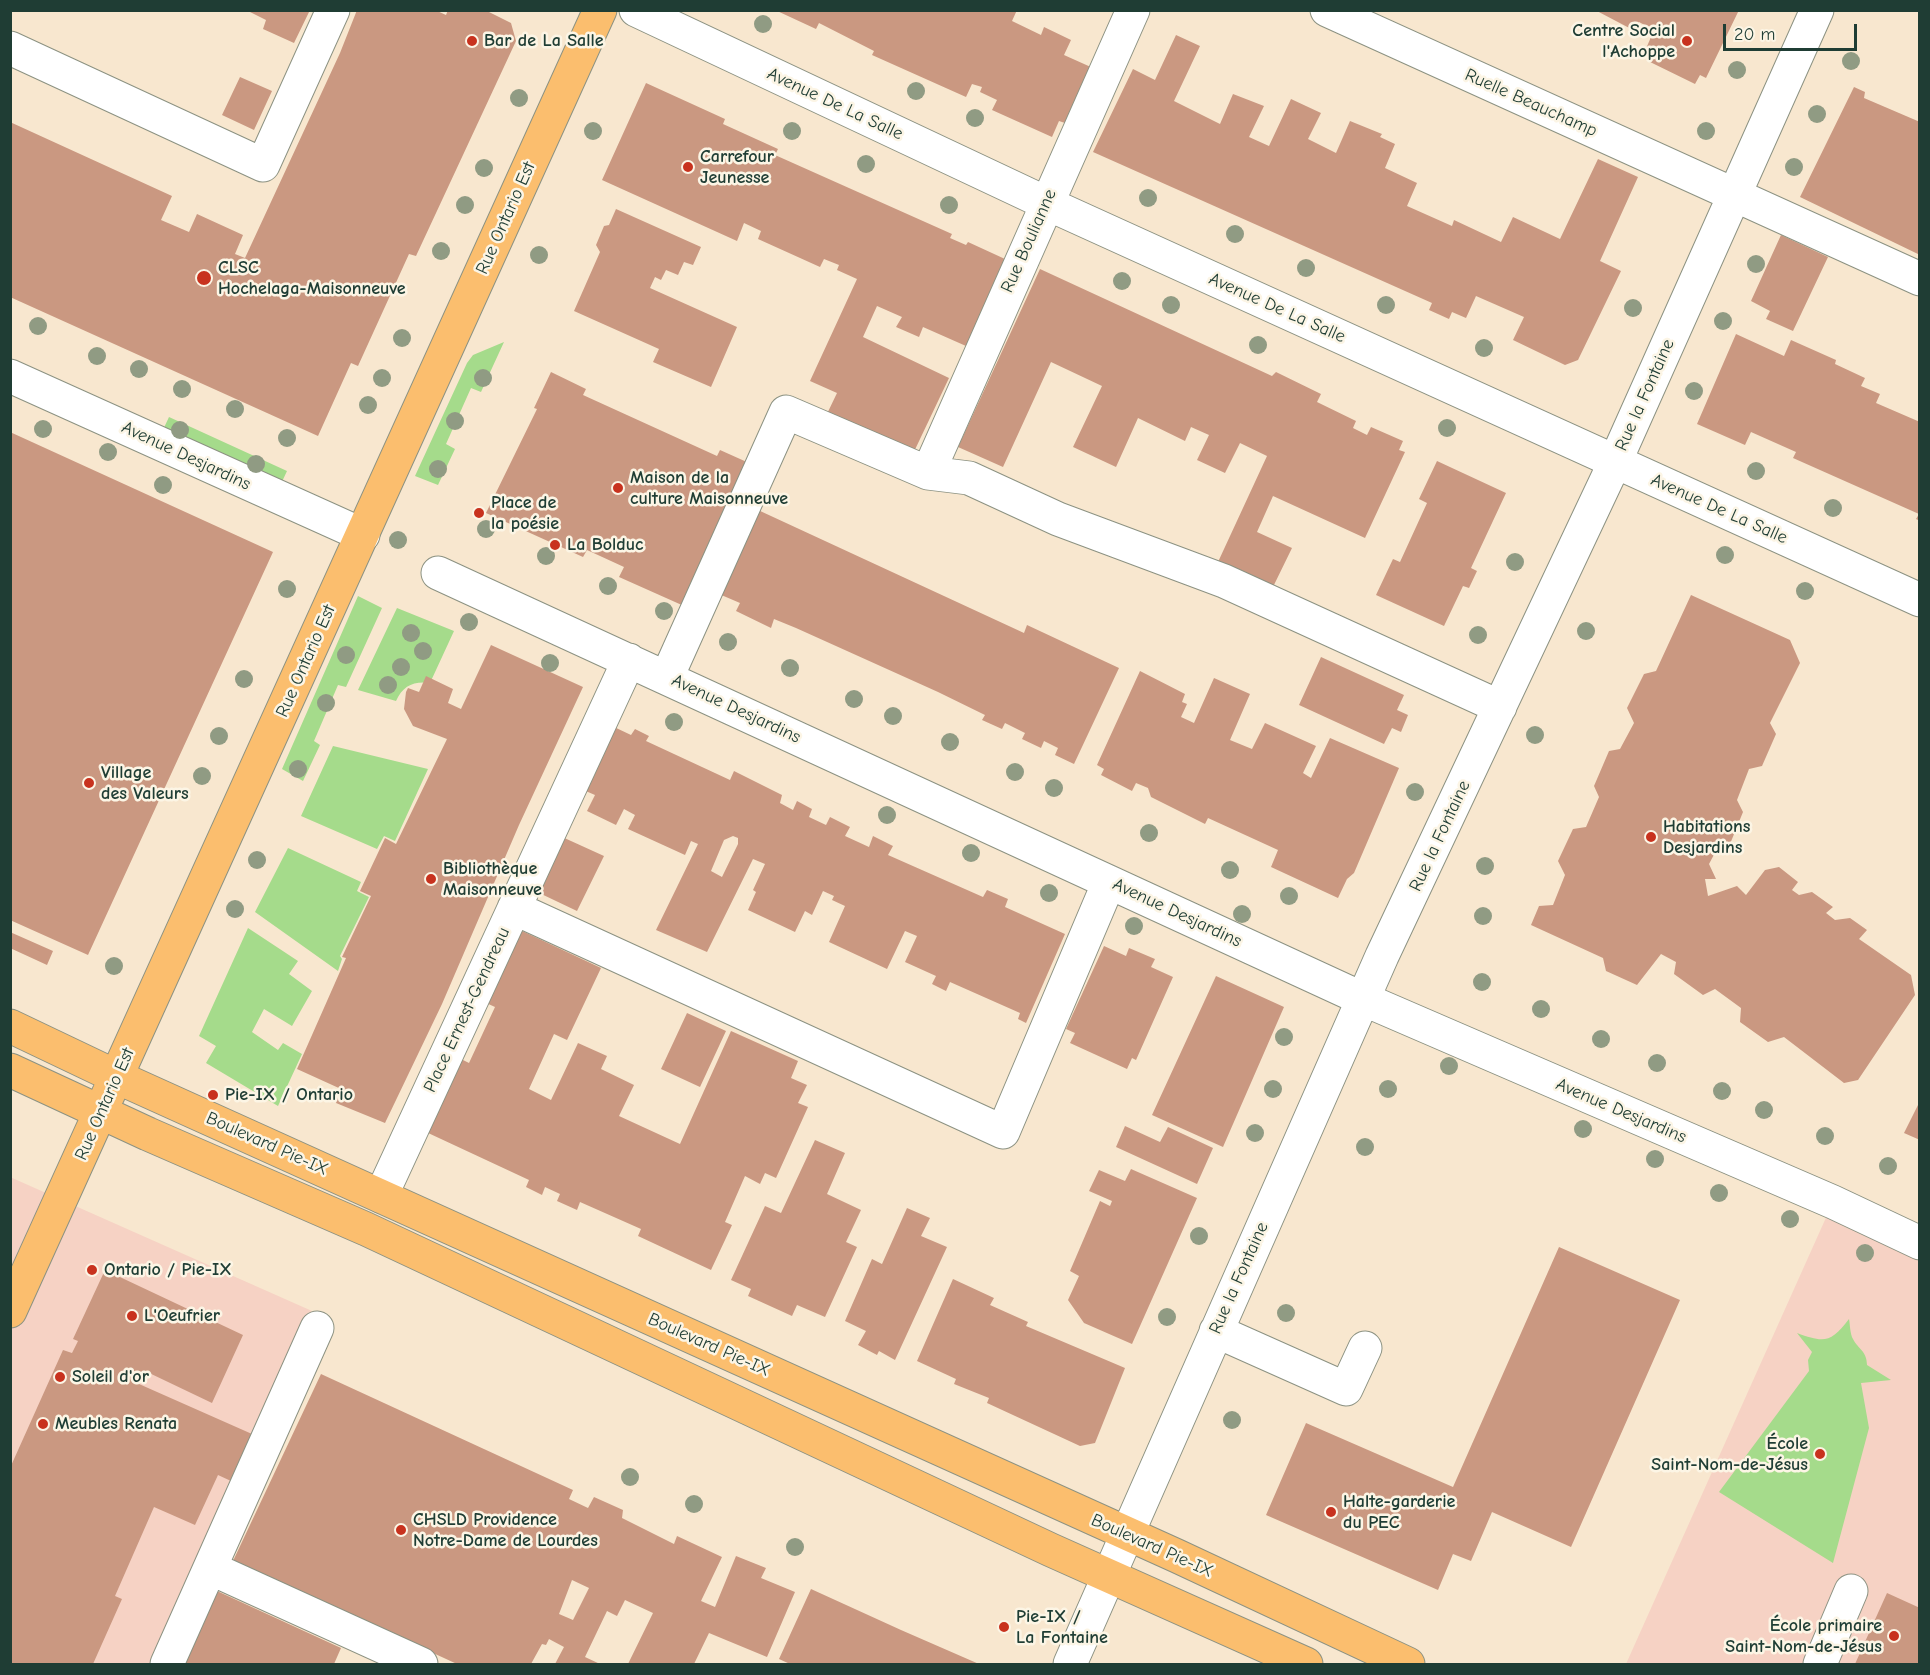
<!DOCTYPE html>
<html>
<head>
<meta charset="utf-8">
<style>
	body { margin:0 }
	#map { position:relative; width:1930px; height:1675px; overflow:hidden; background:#f8e7cf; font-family:"Comic Neue",sans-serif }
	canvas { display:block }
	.frame { position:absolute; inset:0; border:12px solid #1f3d34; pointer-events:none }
	.scale { position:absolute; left:1723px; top:24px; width:134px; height:27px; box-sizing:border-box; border:3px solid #1f3d34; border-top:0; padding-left:8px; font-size:18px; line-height:21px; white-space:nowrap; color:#1f3d34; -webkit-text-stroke:4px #fcf5e5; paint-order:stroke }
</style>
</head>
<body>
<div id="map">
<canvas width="1930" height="1675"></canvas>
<div class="frame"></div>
<div class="scale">20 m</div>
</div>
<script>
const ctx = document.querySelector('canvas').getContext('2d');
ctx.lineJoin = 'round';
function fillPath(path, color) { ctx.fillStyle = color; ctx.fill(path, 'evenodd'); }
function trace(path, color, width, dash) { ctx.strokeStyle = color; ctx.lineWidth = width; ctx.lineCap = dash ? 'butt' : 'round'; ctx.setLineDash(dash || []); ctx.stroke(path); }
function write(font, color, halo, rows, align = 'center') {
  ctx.font = font + ' "Comic Neue",sans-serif'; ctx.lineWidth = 5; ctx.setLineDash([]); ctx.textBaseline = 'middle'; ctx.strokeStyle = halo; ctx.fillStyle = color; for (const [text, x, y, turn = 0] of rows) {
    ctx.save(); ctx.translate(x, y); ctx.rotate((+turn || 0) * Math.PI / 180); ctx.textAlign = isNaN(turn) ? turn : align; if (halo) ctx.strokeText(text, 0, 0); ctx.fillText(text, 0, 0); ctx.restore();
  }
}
const built = new Path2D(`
	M 10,1177 L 312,1311 L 156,1664 L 11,1664 Z
	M 1833,1202 L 1919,1243 L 1919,1664 L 1626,1664 Z`);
const green = new Path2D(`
	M 504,342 L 481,392 L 471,388 L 446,444 L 455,449 L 438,485 L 415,476 L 467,363 L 473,355 Z
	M 169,417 L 287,471 L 280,486 L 162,432 Z
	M 358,596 L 382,608 L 346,687 L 338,685 L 314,741 L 320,745 L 303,781 L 282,769 Z
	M 397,608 L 454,631 L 430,683 C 413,681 403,686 396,701 L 358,690 Z
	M 333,746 L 428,769 L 395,841 L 384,836 L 377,849 L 301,816 Z
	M 288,848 L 361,882 L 357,891 L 369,897 L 340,956 L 342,959 L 338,971 L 255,912 Z
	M 248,928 L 298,961 L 289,974 L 312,991 L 292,1026 L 264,1009 L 252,1032 L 278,1050 L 283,1043 L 302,1054 L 278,1106 L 206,1063 L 216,1046 L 199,1036 Z
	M 1849,1319 C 1850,1324 1850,1334 1853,1339 C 1858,1349 1867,1351 1867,1365 L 1891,1380 L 1861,1383 L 1869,1428 L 1833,1563 L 1719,1492 L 1809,1371 L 1808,1360 L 1812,1352 L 1797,1333 C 1824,1343 1831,1343 1849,1319 Z`);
const building = new Path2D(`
	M 246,10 L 310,10 L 294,43 L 263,29 L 266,20 Z
	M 357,10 L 435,10 L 446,15 L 448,10 L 485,10 L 511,23 L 516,41 L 416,256 L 409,254 L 358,366 L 351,363 L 318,436 L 10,297 L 10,122 L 172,196 L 161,220 L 189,232 L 197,214 L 243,235 L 235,254 L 245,258 L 340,53 Z
	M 775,10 L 1017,10 L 1012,21 L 1041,35 L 1044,27 L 1071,40 L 1064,55 L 1093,68 L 1068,124 L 1059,121 L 1052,137 L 992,110 L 997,100 L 980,92 L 982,87 L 972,84 L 966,97 L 872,55 L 874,51 L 819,23 L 816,29 Z
	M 1595,10 L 1739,10 L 1706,78 L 1700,75 L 1695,84 L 1648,61 L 1652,54 L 1645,51 L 1654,30 L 1639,22 L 1635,31 Z
	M 1176,35 L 1200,46 L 1174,101 L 1220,124 L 1233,94 L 1264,106 L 1249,137 L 1269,146 L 1291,99 L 1321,113 L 1308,139 L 1336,153 L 1350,121 L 1382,134 L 1380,137 L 1395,144 L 1385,168 L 1417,183 L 1407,206 L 1452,226 L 1454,220 L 1501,242 L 1513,217 L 1560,239 L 1598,159 L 1638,177 L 1600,261 L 1621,271 L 1578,360 L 1565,365 L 1513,340 L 1524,317 L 1476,296 L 1466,318 L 1452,312 L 1449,319 L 1429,310 L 1432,303 L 1093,152 L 1133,69 L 1155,80 Z
	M 240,77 L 272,91 L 254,130 L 222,115 Z
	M 646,83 L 725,119 L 723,124 L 778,149 L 775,155 L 952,234 L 950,238 L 966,245 L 968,242 L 1005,259 L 966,346 L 923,327 L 919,337 L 896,327 L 902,317 L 877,306 L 863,337 L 949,378 L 911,458 L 825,418 L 837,393 L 810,381 L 857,279 L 837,270 L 839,265 L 824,259 L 820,267 L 758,239 L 761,231 L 744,223 L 737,241 L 602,180 Z
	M 1854,87 L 1865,92 L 1864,98 L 1920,122 L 1920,255 L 1800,197 Z
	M 616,209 L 701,247 L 693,265 L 684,262 L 678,275 L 666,270 L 661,280 L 655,277 L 650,288 L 737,327 L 711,387 L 653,362 L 659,349 L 574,311 L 600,252 L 596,245 L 604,226 L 609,225 Z
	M 1781,235 L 1828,257 L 1793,331 L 1766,319 L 1770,311 L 1751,301 Z
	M 1040,269 L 1272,376 L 1276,372 L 1321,394 L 1317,402 L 1356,421 L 1353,428 L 1367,435 L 1371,427 L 1403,441 L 1399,450 L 1405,452 L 1365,538 L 1273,496 L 1257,532 L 1292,548 L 1272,589 L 1218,562 L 1267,456 L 1240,443 L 1225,473 L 1197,460 L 1209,435 L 1191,427 L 1185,441 L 1138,418 L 1116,467 L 1073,447 L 1102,386 L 1051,362 L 1003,467 L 958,447 Z
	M 1736,334 L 1784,356 L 1791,340 L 1836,360 L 1835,364 L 1865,378 L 1861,386 L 1880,394 L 1876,403 L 1920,422 L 1920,521 L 1916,519 L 1919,514 L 1793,458 L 1796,452 L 1751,432 L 1745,445 L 1697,424 Z
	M 551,372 L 586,389 L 583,395 L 717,456 L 720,450 L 749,463 L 684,606 L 619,577 L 624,567 L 587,550 L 583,557 L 486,513 L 537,409 L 534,408 Z
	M 10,432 L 273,552 L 88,955 L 10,920 Z
	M 1437,461 L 1506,493 L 1471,568 L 1477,571 L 1469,588 L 1463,586 L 1444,626 L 1376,595 L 1393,559 L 1400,562 L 1427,503 L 1419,499 Z
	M 758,510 L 1024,633 L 1027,625 L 1119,668 L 1074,764 L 1055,755 L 1058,748 L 1044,741 L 1041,748 L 1022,739 L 1025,733 L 1005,723 L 1002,729 L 982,720 L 985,715 L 938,692 L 796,628 L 774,619 L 771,628 L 736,611 L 740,603 L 719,594 Z
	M 1691,595 L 1790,640 L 1800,663 L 1770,723 L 1776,734 L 1762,766 L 1749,769 L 1737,800 L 1743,812 L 1730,844 L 1717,849 L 1709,864 L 1716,879 L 1705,879 L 1708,896 L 1737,886 L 1746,895 L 1765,870 L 1779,867 L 1798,882 L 1792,890 L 1799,895 L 1812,892 L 1833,907 L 1826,913 L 1835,920 L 1850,918 L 1867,930 L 1859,939 L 1911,975 L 1915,995 L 1858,1080 L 1844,1083 L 1784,1037 L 1768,1042 L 1740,1022 L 1741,1008 L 1715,989 L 1703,995 L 1674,974 L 1676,962 L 1661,954 L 1637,985 L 1606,971 L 1603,958 L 1531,925 L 1539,906 L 1553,905 L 1565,875 L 1558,861 L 1573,829 L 1586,827 L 1599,797 L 1594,786 L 1609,751 L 1620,749 L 1634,723 L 1627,708 L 1644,674 L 1656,671 Z
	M 491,645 L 583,687 L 519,825 L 442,1004 L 385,1123 L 336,1103 L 341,1089 L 297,1069 L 346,958 L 342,957 L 371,896 L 360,891 L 385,838 L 396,844 L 447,739 L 413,726 L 404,709 L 406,692 L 408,688 L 419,692 L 426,676 L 453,689 L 448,703 L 461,709 Z
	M 1321,657 L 1404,695 L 1397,710 L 1408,715 L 1401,732 L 1392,728 L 1384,744 L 1299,705 Z
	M 1140,671 L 1185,694 L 1182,702 L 1187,704 L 1181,717 L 1194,723 L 1214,678 L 1250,694 L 1230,740 L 1252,749 L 1265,723 L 1316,746 L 1303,773 L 1311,778 L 1330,738 L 1399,768 L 1354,873 L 1347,879 L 1338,898 L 1271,867 L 1278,850 L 1208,818 L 1205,824 L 1151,797 L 1148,788 L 1136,783 L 1132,791 L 1101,775 L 1104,769 L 1097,765 Z
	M 612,726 L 631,735 L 635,729 L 649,736 L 646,741 L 730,780 L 734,771 L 782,795 L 780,803 L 793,810 L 797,801 L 812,809 L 809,817 L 826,825 L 830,817 L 850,827 L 845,836 L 869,847 L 873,836 L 893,846 L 888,855 L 983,897 L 987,890 L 1008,899 L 1005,907 L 1065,934 L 1026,1023 L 1018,1019 L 1020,1013 L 950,982 L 946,991 L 932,984 L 936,976 L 905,962 L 917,936 L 905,931 L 887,969 L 829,942 L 845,906 L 832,900 L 834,896 L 823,891 L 812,915 L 805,911 L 795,932 L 748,910 L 756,892 L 753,890 L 765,864 L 753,859 L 707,952 L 656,930 L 698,844 L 691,841 L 685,855 L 628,829 L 635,815 L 624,809 L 616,825 L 587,811 L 595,795 L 581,789 ZM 733,836 L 738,838 L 738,844 L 722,877 L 711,871 L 724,840 Z
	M 560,836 L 604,856 L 577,911 L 535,891 Z
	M 518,929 L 601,968 L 567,1040 L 554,1034 L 529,1089 L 551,1100 L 578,1043 L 607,1056 L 601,1069 L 634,1085 L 619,1116 L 680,1144 L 731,1031 L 798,1061 L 791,1078 L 807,1085 L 798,1103 L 808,1107 L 776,1178 L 765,1173 L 760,1184 L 745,1176 L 725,1222 L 732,1225 L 711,1270 L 638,1236 L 641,1229 L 580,1202 L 577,1210 L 557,1201 L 560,1194 L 545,1187 L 542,1195 L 526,1187 L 529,1180 L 426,1132 L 461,1059 L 469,1063 L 495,1007 L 484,1002 Z
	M 10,932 L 53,951 L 47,965 L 10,948 Z
	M 1104,946 L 1126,956 L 1129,948 L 1155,959 L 1151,967 L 1173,977 L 1136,1060 L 1132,1058 L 1127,1069 L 1070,1043 L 1075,1033 L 1066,1029 Z
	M 1216,976 L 1284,1007 L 1223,1147 L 1152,1115 Z
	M 687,1013 L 726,1031 L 700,1087 L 661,1069 Z
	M 1920,1101 L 1920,1140 L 1904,1133 Z
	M 1125,1126 L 1160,1142 L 1168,1127 L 1213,1148 L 1197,1184 L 1116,1147 Z
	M 815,1140 L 845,1153 L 827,1194 L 861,1210 L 846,1242 L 857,1247 L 825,1317 L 797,1305 L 792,1316 L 748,1296 L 751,1289 L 731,1280 L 765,1206 L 781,1213 Z
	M 1131,1169 L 1197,1198 L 1132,1344 L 1084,1323 L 1068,1300 L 1079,1276 L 1070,1271 L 1100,1201 L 1110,1206 L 1112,1201 L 1089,1191 L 1099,1170 L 1125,1181 Z
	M 907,1208 L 930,1218 L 921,1236 L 947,1247 L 895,1360 L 879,1351 L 877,1355 L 858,1345 L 866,1331 L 845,1321 L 872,1259 L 882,1264 Z
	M 1559,1247 L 1680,1300 L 1571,1547 L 1492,1512 L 1471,1561 L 1453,1554 L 1438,1590 L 1266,1515 L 1306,1423 L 1453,1487 Z
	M 105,1270 L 243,1335 L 212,1403 L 145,1371 L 139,1384 L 252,1434 L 231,1481 L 218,1475 L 195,1525 L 154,1507 L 115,1596 L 122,1599 L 93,1664 L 10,1664 L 10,1468 L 63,1350 L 72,1353 L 78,1341 L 73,1339 Z
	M 953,1279 L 994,1298 L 990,1305 L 1028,1322 L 1026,1326 L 1125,1368 L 1095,1443 L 1080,1446 L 987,1403 L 989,1398 L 954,1384 L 956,1379 L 917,1361 Z
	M 321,1374 L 573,1490 L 569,1499 L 588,1508 L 594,1497 L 623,1510 L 622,1518 L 674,1544 L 677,1536 L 722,1557 L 701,1601 L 715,1607 L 736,1556 L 766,1568 L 761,1578 L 795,1592 L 767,1657 L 709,1633 L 694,1664 L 628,1664 L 653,1613 L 625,1600 L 617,1616 L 607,1611 L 585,1657 L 600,1664 L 555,1664 L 564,1647 L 549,1639 L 546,1645 L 542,1644 L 531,1664 L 457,1664 L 233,1561 ZM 572,1580 L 589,1588 L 573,1620 L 559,1614 Z
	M 811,1589 L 901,1630 L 979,1664 L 790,1664 L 779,1659 Z
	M 217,1591 L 341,1648 L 334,1664 L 184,1664 Z
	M 1887,1593 L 1920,1608 L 1920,1664 L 1855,1664 Z`);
const minor = new Path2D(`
	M 636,10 L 1046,203 L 1920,600
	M 1327,10 L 1920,279
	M 10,48 L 263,165 L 333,10
	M 10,376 L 363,535
	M 928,473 L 1133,10
	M 438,573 L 1363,999 L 1833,1202 L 1920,1243
	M 667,677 L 786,412 L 928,473 L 969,478 L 1058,519 L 1224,581 L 1500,707
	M 514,908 L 1003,1132 L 1109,882
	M 381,1196 L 629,660
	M 1216,1331 L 1346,1389 L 1365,1348
	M 210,1568 L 421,1664
	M 167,1664 L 317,1328
	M 1070,1664 L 1382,956 L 1615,462 L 1817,10
	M 1820,1664 L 1851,1591`);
const major = new Path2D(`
	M 10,1026 L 117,1077 L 1177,1556 L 1408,1664
	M 10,1070 L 148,1134 L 366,1229 L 1051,1550 L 1306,1664
	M 10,1311 L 600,10`);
const trees = [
	[763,24],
	[1851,61],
	[1737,70],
	[916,91],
	[519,98],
	[1817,114],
	[975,118],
	[593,131],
	[792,131],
	[1706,131],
	[866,164],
	[1794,167],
	[484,168],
	[1148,198],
	[465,205],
	[949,205],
	[1235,234],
	[441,251],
	[539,255],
	[1756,264],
	[1306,268],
	[1122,281],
	[1171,305],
	[1386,305],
	[1633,308],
	[1723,321],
	[38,326],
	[402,338],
	[1258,345],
	[1484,348],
	[97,356],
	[139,369],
	[382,378],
	[483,378],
	[182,389],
	[1694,391],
	[368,405],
	[235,409],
	[455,421],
	[1447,428],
	[43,429],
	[180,430],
	[287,438],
	[108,452],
	[256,464],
	[438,469],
	[1756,471],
	[163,485],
	[1833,508],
	[486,529],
	[398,540],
	[1725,555],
	[546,556],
	[1515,562],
	[608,586],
	[287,589],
	[1805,591],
	[664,611],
	[469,622],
	[1586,631],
	[411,633],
	[1478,635],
	[728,642],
	[423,651],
	[346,655],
	[550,663],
	[401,667],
	[790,668],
	[244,679],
	[388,685],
	[854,699],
	[326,703],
	[893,716],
	[674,722],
	[1535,735],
	[219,736],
	[950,742],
	[298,769],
	[1015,772],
	[202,776],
	[1054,788],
	[1415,792],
	[887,815],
	[1149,833],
	[971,853],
	[257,860],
	[1485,866],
	[1230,870],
	[1049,893],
	[1289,896],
	[235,909],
	[1242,914],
	[1483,916],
	[1134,926],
	[114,966],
	[1482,982],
	[1541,1009],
	[1284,1037],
	[1601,1039],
	[1657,1063],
	[1449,1066],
	[1273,1089],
	[1388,1089],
	[1722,1091],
	[1764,1110],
	[1583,1129],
	[1255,1133],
	[1825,1136],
	[1365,1147],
	[1655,1159],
	[1888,1166],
	[1719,1193],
	[1790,1219],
	[1199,1236],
	[1865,1253],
	[1286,1313],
	[1167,1317],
	[1232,1420],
	[630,1477],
	[694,1504],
	[795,1547]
];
const markers = [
	[472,41,6,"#c8321e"],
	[1687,41,6,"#c8321e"],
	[688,167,6,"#c8321e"],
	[204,278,8,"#c8321e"],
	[618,488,6,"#c8321e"],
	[479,513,6,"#c8321e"],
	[555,545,6,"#c8321e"],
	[89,783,6,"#c8321e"],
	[1651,837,6,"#c8321e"],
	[431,879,6,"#c8321e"],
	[213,1095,6,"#c8321e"],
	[92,1270,6,"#c8321e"],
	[132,1316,6,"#c8321e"],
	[60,1377,6,"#c8321e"],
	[43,1424,6,"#c8321e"],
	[1820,1454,6,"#c8321e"],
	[1331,1512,6,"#c8321e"],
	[401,1530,6,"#c8321e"],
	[1004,1627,6,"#c8321e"],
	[1894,1636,6,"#c8321e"]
];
const poiNames = [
	["Centre Social",1675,31,"right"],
	["l'Achoppe",1675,52,"right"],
	["Bar de La Salle",484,41],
	["Carrefour",700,157],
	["Jeunesse",700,178],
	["CLSC",218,268],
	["Hochelaga-Maisonneuve",218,289],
	["Maison de la",630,478],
	["culture Maisonneuve",630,499],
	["Place de",491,503],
	["la poésie",491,524],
	["La Bolduc",567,545],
	["Village",101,773],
	["des Valeurs",101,794],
	["Habitations",1663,827],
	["Desjardins",1663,848],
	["Bibliothèque",443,869],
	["Maisonneuve",443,890],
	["Pie-IX / Ontario",225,1095],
	["Ontario / Pie-IX",104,1270],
	["L'Oeufrier",144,1316],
	["Soleil d'or",72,1377],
	["Meubles Renata",55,1424],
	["École",1808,1444,"right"],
	["Saint-Nom-de-Jésus",1808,1465,"right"],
	["Halte-garderie",1343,1502],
	["du PEC",1343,1523],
	["CHSLD Providence",413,1520],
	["Notre-Dame de Lourdes",413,1541],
	["Pie-IX /",1016,1617],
	["La Fontaine",1016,1638],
	["École primaire",1882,1626,"right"],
	["Saint-Nom-de-Jésus",1882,1647,"right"]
];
const streetNames = [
	["Ruelle Beauchamp",1531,103,24],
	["Avenue De La Salle",835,104,25],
	["Rue Ontario Est",506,218,-66],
	["Rue Boulianne",1029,241,-66],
	["Avenue De La Salle",1277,308,24],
	["Rue la Fontaine",1645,395,-66],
	["Avenue Desjardins",186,456,25],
	["Avenue De La Salle",1719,509,24],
	["Rue Ontario Est",306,661,-66],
	["Avenue Desjardins",736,709,25],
	["Rue la Fontaine",1440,836,-65],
	["Avenue Desjardins",1177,913,25],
	["Place Ernest-Gendreau",467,1010,-65],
	["Rue Ontario Est",105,1104,-66],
	["Avenue Desjardins",1621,1111,23],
	["Boulevard Pie-IX",267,1144,24],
	["Rue la Fontaine",1239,1278,-66],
	["Boulevard Pie-IX",709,1345,24],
	["Boulevard Pie-IX",1152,1546,24]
];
fillPath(built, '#f6d2c4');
fillPath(green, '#a5db8b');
fillPath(building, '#ca9881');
trace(minor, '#8c9282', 35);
trace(major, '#8c9282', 35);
trace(minor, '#fff', 33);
trace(major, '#fbbe6e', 33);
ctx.fillStyle = '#909b83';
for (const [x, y] of trees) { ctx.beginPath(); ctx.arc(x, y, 9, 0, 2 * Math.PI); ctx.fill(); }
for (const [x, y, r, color] of markers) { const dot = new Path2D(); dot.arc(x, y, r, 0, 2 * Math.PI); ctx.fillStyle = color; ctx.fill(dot); trace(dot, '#fcf5e5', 2); }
write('bold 18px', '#1f3d34', '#fcf5e5', poiNames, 'left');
write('18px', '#1f3d34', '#fcf5e5', streetNames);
</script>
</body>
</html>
